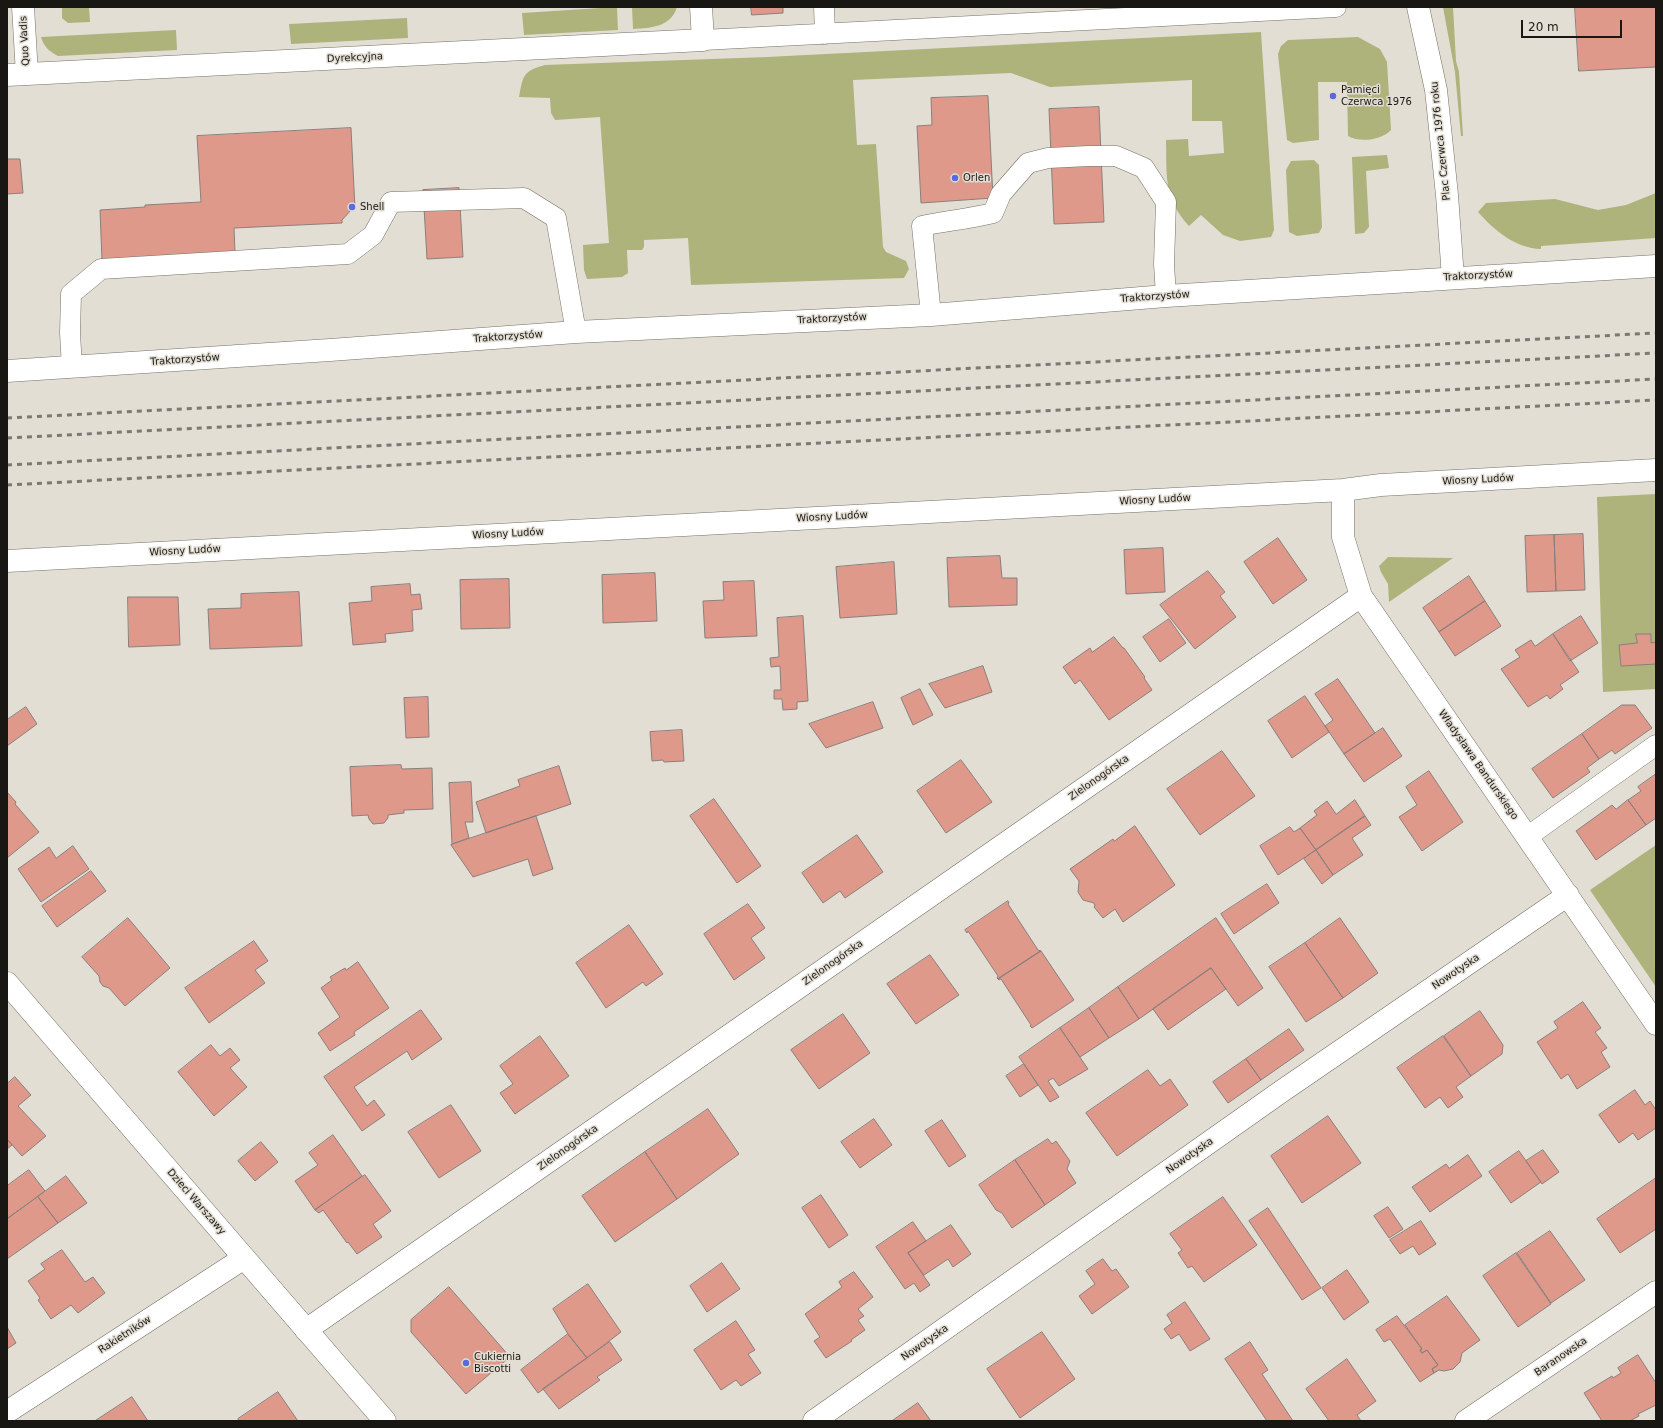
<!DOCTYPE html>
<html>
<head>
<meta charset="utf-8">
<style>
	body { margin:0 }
	#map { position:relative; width:1663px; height:1428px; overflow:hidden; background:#e3ded4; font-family:"DejaVu Sans",sans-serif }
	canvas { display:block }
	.frame { position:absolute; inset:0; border:8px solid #181713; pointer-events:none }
	.scale { position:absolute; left:1521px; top:20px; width:101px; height:18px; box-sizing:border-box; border:2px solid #181713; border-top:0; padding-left:5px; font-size:12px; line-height:14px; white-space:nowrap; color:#181713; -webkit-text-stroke:3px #e3ded4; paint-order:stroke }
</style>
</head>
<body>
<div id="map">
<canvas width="1663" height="1428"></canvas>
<div class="frame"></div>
<div class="scale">20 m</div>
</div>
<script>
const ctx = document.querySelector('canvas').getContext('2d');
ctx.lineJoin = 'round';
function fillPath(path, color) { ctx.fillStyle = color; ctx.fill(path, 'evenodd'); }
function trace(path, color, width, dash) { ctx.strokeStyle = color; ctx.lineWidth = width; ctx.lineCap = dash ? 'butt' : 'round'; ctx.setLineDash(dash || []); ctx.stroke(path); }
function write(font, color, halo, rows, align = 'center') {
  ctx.font = font + ' "DejaVu Sans",sans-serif'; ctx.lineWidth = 3; ctx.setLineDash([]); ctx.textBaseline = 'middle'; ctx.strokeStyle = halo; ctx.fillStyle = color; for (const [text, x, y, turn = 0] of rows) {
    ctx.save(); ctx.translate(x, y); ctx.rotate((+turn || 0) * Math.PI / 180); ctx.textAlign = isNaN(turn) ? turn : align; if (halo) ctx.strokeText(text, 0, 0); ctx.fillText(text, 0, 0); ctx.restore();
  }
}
const green = new Path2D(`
	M 62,7 L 89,7 L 90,22 L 68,23 L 62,18 Z
	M 617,7 L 618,30 L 524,35 L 522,13 Z
	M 632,7 L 677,7 C 671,27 651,28 633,29 Z
	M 1443,7 L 1453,7 L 1456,61 L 1459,72 L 1463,136 L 1461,136 L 1455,72 Z
	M 407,18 L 408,38 L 291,44 L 289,24 Z
	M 176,30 L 177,50 L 58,56 C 49,51 44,47 41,37 Z
	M 1261,32 L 1274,230 L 1271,237 L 1240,241 L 1223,235 L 1201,215 L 1189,226 C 1163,197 1167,176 1166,140 L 1188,139 L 1189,156 L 1224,153 L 1222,121 L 1192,121 L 1192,80 L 1050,87 L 1011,73 L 853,80 L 857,145 L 876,144 L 883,247 L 886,252 L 906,261 L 909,269 L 904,278 L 691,285 L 688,238 L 644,240 L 644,247 L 642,250 L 627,250 L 628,273 L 622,277 L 587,279 L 584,270 L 583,245 L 609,243 L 600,117 L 555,120 L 551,113 L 550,98 L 519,97 C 523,77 522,71 545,65 L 767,57 Z
	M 1358,37 L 1380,49 L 1387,62 L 1391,130 C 1382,140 1360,143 1348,136 L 1347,82 L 1318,82 L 1319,140 L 1293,143 L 1287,140 L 1278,54 L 1281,46 L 1288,40 Z
	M 1387,155 L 1389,168 L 1366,171 L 1369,227 L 1364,233 L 1355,234 L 1352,157 Z
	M 1314,160 L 1319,165 L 1322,227 L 1319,233 L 1297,236 L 1289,232 L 1286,170 L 1291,161 Z
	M 1656,193 L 1656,238 L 1541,246 L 1541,249 C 1515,248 1495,231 1478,212 L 1486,203 L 1555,199 L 1598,210 L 1626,205 Z
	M 1656,494 L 1656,689 L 1603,692 L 1597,497 Z
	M 1388,557 L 1453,558 L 1389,602 L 1388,584 L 1381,572 L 1379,566 Z
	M 1656,845 L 1656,987 L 1590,890 Z`);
const building = new Path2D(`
	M 751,7 L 783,7 L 783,13 L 752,15 Z
	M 1575,7 L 1656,7 L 1656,67 L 1579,71 Z
	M 988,96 L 993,198 L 921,203 L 917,126 L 932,125 L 931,98 Z
	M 1099,107 L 1104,222 L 1054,224 L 1049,109 Z
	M 351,128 L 355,209 L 352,209 L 342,220 L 342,223 L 234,228 L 235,253 L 102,260 L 100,210 L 145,207 L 145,205 L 201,202 L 197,136 Z
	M 7,159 L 20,159 L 23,193 L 7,194 Z
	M 459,188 L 463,257 L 427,259 L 423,190 Z
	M 1583,534 L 1585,590 L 1556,591 L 1554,535 Z
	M 1554,535 L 1556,591 L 1527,592 L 1525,536 Z
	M 1278,538 L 1307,580 L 1273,604 L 1244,562 Z
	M 1163,548 L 1165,592 L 1126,594 L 1124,550 Z
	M 1000,556 L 1002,578 L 1017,578 L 1017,605 L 949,607 L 947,558 Z
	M 894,562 L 897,614 L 840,618 L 836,567 Z
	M 1208,571 L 1225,592 L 1220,596 L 1236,617 L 1195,649 L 1160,605 Z
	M 655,573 L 657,621 L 603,623 L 602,575 Z
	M 1469,576 L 1485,601 L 1439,632 L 1423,608 Z
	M 509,579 L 510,628 L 461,629 L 460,580 Z
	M 754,581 L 757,636 L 705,638 L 703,601 L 724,600 L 723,582 Z
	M 410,584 L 411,595 L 420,594 L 422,609 L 412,610 L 413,631 L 385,634 L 386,642 L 353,645 L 349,603 L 372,601 L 371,587 Z
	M 299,592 L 302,646 L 210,649 L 208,609 L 241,608 L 241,594 Z
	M 128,597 L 178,597 L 180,645 L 129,647 Z
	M 1485,601 L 1501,626 L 1455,656 L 1439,632 Z
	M 803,616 L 808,701 L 797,702 L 797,709 L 783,710 L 782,699 L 774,699 L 774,690 L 781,690 L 780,666 L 771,667 L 770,658 L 779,657 L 777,618 Z
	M 1581,616 L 1598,643 L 1570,661 L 1553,634 Z
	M 1169,619 L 1186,643 L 1160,662 L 1143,637 Z
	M 1553,634 L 1579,672 L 1560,685 L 1563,689 L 1550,699 L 1547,695 L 1528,707 L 1501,669 L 1520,657 L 1515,650 L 1531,640 L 1535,646 Z
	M 1636,634 L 1651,634 L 1651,643 L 1656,642 L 1656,664 L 1621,666 L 1619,645 L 1637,643 Z
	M 1114,637 L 1123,648 L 1124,648 L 1145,677 L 1144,678 L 1152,690 L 1109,720 L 1080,680 L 1075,684 L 1063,667 L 1090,648 L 1092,652 Z
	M 983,666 L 992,692 L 945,708 L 929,684 Z
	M 1338,679 L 1375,733 L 1344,754 L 1325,726 L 1333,720 L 1315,694 Z
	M 920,689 L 933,715 L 913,725 L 901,698 Z
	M 1305,696 L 1329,732 L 1292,758 L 1268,721 Z
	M 428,697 L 429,737 L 406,738 L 404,698 Z
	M 873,702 L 883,728 L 826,748 L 809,724 Z
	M 1622,705 L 1635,705 L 1652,728 L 1615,754 L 1612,750 L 1599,759 L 1582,734 Z
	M 26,707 L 37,724 L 7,746 L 7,720 Z
	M 1383,728 L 1402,756 L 1364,782 L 1344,754 Z
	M 682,730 L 684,761 L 664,762 L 663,760 L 652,761 L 650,732 Z
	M 1582,734 L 1599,759 L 1587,768 L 1590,772 L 1553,798 L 1532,769 Z
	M 1222,751 L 1255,796 L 1200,835 L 1167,789 Z
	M 961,760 L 992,802 L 946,833 L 917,791 Z
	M 401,765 L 402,769 L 432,768 L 433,809 L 404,810 L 404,813 L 388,815 L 388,818 L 384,823 L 373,824 L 369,819 L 368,815 L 352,816 L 350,767 Z
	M 559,766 L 571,804 L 486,833 L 476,802 L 520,786 L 518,780 Z
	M 1429,771 L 1463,822 L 1422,851 L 1399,817 L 1417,805 L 1406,787 Z
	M 1656,774 L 1656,818 L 1646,825 L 1628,800 L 1641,791 L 1638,787 Z
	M 471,782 L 473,822 L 465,822 L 469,838 L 452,844 L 449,783 Z
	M 7,792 L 16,802 L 15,804 L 39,832 L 7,858 Z
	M 714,799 L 761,866 L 737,883 L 690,816 Z
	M 1355,800 L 1365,816 L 1316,850 L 1300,828 L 1317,815 L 1314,811 L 1327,801 L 1336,814 Z
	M 1628,800 L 1646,825 L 1596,860 L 1576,831 L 1612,805 L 1616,809 Z
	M 536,816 L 553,869 L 533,876 L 528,859 L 473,877 L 451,845 Z
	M 1365,816 L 1371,825 L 1352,838 L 1363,855 L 1333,875 L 1316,850 Z
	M 1135,826 L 1175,885 L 1123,922 L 1115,909 L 1103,918 L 1094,907 L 1095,906 L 1094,903 L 1083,900 L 1078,892 L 1079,881 L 1070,869 L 1113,839 L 1114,841 Z
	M 1290,827 L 1294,832 L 1300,828 L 1316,850 L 1278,875 L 1260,846 Z
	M 857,835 L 883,872 L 845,898 L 840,891 L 823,903 L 802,873 Z
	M 73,846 L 89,869 L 41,902 L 18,869 L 49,847 L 56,858 Z
	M 1316,850 L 1333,875 L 1322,884 L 1304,859 Z
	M 91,871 L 106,891 L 57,927 L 42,906 Z
	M 1267,884 L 1279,903 L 1234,934 L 1221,914 Z
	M 1008,901 L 1009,903 L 1008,904 L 1038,950 L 1041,951 L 998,979 L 997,978 L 998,976 L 968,931 L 967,933 L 965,930 Z
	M 748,904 L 765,928 L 751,938 L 765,958 L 734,980 L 704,934 Z
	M 128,918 L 170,968 L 125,1006 L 109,988 L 103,986 L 100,982 L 99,976 L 82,957 Z
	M 1216,918 L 1263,988 L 1238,1006 L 1211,968 L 1139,1019 L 1118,987 Z
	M 1340,918 L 1378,973 L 1343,998 L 1305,943 Z
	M 629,925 L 663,974 L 646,986 L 643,982 L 606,1008 L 576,963 Z
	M 254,941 L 268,961 L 255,970 L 265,983 L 209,1023 L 185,988 Z
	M 1305,943 L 1343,998 L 1306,1022 L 1269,967 Z
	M 1041,951 L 1074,1000 L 1032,1028 L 1030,1026 L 1031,1025 L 1001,979 L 999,980 L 998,979 Z
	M 930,955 L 959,995 L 916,1024 L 887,984 Z
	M 358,962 L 389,1008 L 354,1032 L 355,1035 L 330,1051 L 318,1033 L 340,1017 L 321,988 L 332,980 L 330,977 L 345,968 L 346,970 Z
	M 1211,968 L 1226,989 L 1168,1030 L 1153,1009 Z
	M 1118,987 L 1139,1019 L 1109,1038 L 1089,1008 Z
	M 1583,1002 L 1601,1028 L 1595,1032 L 1607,1048 L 1601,1052 L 1610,1067 L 1577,1089 L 1568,1074 L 1561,1079 L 1537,1042 L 1558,1028 L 1554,1022 Z
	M 1089,1008 L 1109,1038 L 1080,1057 L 1060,1028 Z
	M 421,1010 L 442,1039 L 412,1060 L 407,1051 L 354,1087 L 367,1106 L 374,1100 L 385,1115 L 362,1131 L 324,1077 Z
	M 1480,1011 L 1503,1045 L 1502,1054 L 1471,1076 L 1444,1036 Z
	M 843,1014 L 870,1053 L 819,1089 L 791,1050 Z
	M 1060,1028 L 1088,1069 L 1059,1086 L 1053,1078 L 1048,1081 L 1059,1097 L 1050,1102 L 1019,1057 Z
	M 1289,1029 L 1304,1050 L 1261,1080 L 1246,1059 Z
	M 540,1036 L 569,1076 L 515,1114 L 500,1093 L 513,1084 L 500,1066 Z
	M 1443,1036 L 1471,1076 L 1456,1087 L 1463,1097 L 1448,1108 L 1440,1097 L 1425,1108 L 1397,1068 Z
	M 211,1045 L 220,1056 L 230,1048 L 240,1060 L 230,1068 L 247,1087 L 214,1116 L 178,1072 Z
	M 1246,1059 L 1261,1080 L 1228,1103 L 1213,1082 Z
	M 1024,1064 L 1038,1085 L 1020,1097 L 1006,1076 Z
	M 1148,1070 L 1160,1086 L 1170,1079 L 1188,1105 L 1117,1156 L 1086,1113 Z
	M 15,1077 L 31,1095 L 18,1106 L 46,1136 L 22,1156 L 7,1139 L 7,1084 Z
	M 1635,1090 L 1645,1105 L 1650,1101 L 1656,1110 L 1656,1128 L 1638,1140 L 1633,1133 L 1619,1143 L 1599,1115 Z
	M 451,1105 L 481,1151 L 439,1178 L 408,1132 Z
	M 708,1109 L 739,1154 L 677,1199 L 645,1152 Z
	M 1328,1116 L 1361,1163 L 1302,1203 L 1271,1156 Z
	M 874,1119 L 892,1145 L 860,1168 L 841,1142 Z
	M 942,1120 L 966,1156 L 949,1167 L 925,1131 Z
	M 333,1135 L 362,1176 L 315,1210 L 295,1181 L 318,1165 L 309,1153 Z
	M 7,1139 L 12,1145 L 7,1149 Z
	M 1048,1139 L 1052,1144 L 1056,1141 L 1070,1161 L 1067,1169 L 1076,1183 L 1045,1205 L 1015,1160 Z
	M 261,1142 L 278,1162 L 255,1181 L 238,1161 Z
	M 1543,1150 L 1559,1172 L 1542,1184 L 1526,1161 Z
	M 1519,1151 L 1541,1182 L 1511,1203 L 1489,1172 Z
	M 645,1152 L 677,1199 L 615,1242 L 582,1196 Z
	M 1468,1155 L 1482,1176 L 1430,1212 L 1412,1187 L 1446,1164 L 1449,1168 Z
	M 1015,1160 L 1045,1205 L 1012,1228 L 1002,1213 L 996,1210 L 979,1185 Z
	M 29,1170 L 45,1191 L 7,1219 L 7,1186 Z
	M 365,1175 L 391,1211 L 373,1224 L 382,1237 L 357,1254 L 348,1242 L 347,1243 L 323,1210 L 319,1213 L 315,1210 Z
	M 66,1176 L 87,1203 L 58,1223 L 38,1197 Z
	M 1656,1178 L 1656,1229 L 1620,1253 L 1597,1219 Z
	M 821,1195 L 848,1235 L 829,1248 L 802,1208 Z
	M 38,1197 L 58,1223 L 7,1259 L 7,1219 Z
	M 1223,1197 L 1257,1245 L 1204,1282 L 1192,1266 L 1188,1268 L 1178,1253 L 1182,1250 L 1170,1234 Z
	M 1388,1207 L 1403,1229 L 1389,1238 L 1374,1216 Z
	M 1268,1208 L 1321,1288 L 1302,1300 L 1249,1221 Z
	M 1421,1221 L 1436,1244 L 1419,1255 L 1413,1246 L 1400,1254 L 1390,1240 Z
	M 913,1222 L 926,1241 L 908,1253 L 930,1285 L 920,1292 L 914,1283 L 905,1289 L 876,1247 Z
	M 951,1225 L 971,1254 L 953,1267 L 948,1259 L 924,1275 L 908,1253 Z
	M 1550,1231 L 1585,1280 L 1551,1303 L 1517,1253 Z
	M 62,1250 L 85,1282 L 93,1277 L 105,1293 L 78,1313 L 71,1305 L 51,1319 L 38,1300 L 40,1298 L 28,1281 L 45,1269 L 41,1264 Z
	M 1516,1253 L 1551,1304 L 1518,1327 L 1483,1276 Z
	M 1103,1259 L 1112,1271 L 1116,1269 L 1129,1287 L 1092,1314 L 1079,1296 L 1095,1284 L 1086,1271 Z
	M 722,1263 L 740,1289 L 707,1312 L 690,1286 Z
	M 1347,1270 L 1369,1302 L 1344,1320 L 1322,1288 Z
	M 854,1272 L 873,1297 L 858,1309 L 864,1316 L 858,1320 L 865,1330 L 851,1340 L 852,1341 L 826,1358 L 814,1341 L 820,1337 L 805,1314 L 842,1287 L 839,1282 Z
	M 588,1284 L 621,1332 L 587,1358 L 568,1334 L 553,1309 Z
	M 449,1287 L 510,1357 L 466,1394 L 411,1332 L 411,1320 Z
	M 1447,1296 L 1480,1340 L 1462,1353 L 1460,1362 L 1453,1369 L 1444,1371 L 1439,1370 L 1434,1373 L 1432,1369 L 1438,1365 L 1427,1350 L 1422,1353 L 1420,1350 L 1422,1349 L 1405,1325 Z
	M 1185,1302 L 1210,1339 L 1190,1351 L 1179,1334 L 1171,1339 L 1164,1329 L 1172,1323 L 1167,1315 Z
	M 1397,1316 L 1422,1349 L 1420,1350 L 1422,1353 L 1427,1350 L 1438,1365 L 1432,1369 L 1434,1373 L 1420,1382 L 1390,1339 L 1384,1342 L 1376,1330 Z
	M 736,1321 L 755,1350 L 748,1354 L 761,1373 L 741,1386 L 736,1380 L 721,1390 L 694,1350 Z
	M 7,1327 L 16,1343 L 7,1349 Z
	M 1042,1332 L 1075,1379 L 1020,1418 L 987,1369 Z
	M 568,1334 L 587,1358 L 538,1393 L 521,1370 Z
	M 610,1342 L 622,1360 L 597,1377 L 600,1380 L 559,1409 L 543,1389 Z
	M 1250,1342 L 1268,1370 L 1262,1374 L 1293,1421 L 1267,1421 L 1225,1359 Z
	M 1638,1355 L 1656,1383 L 1656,1405 L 1638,1414 L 1639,1416 L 1630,1421 L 1602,1421 L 1584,1393 L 1612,1376 L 1613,1378 L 1621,1373 L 1618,1368 Z
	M 1347,1359 L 1376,1401 L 1357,1415 L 1361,1421 L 1329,1421 L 1306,1389 Z
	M 278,1392 L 298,1421 L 239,1421 L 238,1419 Z
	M 132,1397 L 148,1421 L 95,1421 Z
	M 918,1403 L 931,1421 L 892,1421 Z`);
const lane = new Path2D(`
	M 824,7 L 825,34
	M 703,40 L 1336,7
	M 931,315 L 922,226 C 946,221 969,219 993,213 L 1001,194 L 1028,163 L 1048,158 L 1089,156 L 1116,156 L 1144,168 L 1166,202 L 1164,264 L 1166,296
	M 72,367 L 70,333 L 71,294 L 101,269 L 348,254 L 373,235 L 391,202 L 524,198 L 556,218 L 576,332
	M 1527,837 L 1656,745`);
const street = new Path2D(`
	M 23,7 L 27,74
	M 1418,7 L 1436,90 L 1447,195 L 1453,278
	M 7,75 L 703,40 L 701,7
	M 1343,490 L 1343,537 L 1361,596 L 1656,1024
	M 7,561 L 1343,490 L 1381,485 L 1656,470
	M 306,1330 L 1361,596
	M 7,1412 L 244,1258
	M 814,1421 L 1282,1091 L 1568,895
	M 1466,1421 L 1656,1292`);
const secondary = new Path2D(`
	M 7,371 L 330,350 L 576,332 L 931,315 L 1166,296 L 1656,266
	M 7,983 L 385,1421`);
const rail = new Path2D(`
	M 7,418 L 1656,333
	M 7,438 L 1656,353
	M 7,465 L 1656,379
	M 7,485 L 1656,400`);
const markers = [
	[1333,96,4,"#596ae1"],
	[955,178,4,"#596ae1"],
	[352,207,4,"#596ae1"],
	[466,1363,4,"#596ae1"]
];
const streetNames = [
	["Quo Vadis",25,41,-93],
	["Dyrekcyjna",355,58,-3],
	["Plac Czerwca 1976 roku",1441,141,-96],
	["Traktorzystów",1478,276,-3],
	["Traktorzystów",1155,297,-4],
	["Traktorzystów",832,319,-3],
	["Traktorzystów",508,337,-4],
	["Traktorzystów",185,360,-4],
	["Wiosny Ludów",1478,480,-3],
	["Wiosny Ludów",1155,500,-3],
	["Wiosny Ludów",832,517,-3],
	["Wiosny Ludów",508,534,-3],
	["Wiosny Ludów",185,551,-3],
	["Władysława Bandurskiego",1478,765,55],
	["Zielonogórska",1099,778,-35],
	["Zielonogórska",833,963,-35],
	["Nowotyska",1456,972,-34],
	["Zielonogórska",568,1148,-35],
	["Nowotyska",1190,1156,-35],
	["Dzieci Warszawy",196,1202,49],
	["Rakietników",125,1335,-33],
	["Nowotyska",925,1343,-35],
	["Baranowska",1561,1357,-34]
];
const poiNames = [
	["Pamięci",1341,90],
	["Czerwca 1976",1341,102],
	["Orlen",963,178],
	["Shell",360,207],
	["Cukiernia",474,1357],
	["Biscotti",474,1369]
];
fillPath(green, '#aeb27b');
fillPath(building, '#df998a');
trace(building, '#8a7e7c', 1);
trace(lane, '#747066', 21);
trace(street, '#747066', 23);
trace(secondary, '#747066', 23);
trace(lane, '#fff', 20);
trace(street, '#fff', 22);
trace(secondary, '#fff', 22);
trace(rail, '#7c7972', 3, [5, 5]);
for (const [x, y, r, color] of markers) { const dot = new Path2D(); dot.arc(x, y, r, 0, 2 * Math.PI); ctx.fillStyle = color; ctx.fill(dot); trace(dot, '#e3ded4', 1.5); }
write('10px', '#181713', '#e3ded4', streetNames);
write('10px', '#181713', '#e3ded4', poiNames, 'left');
</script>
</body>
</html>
